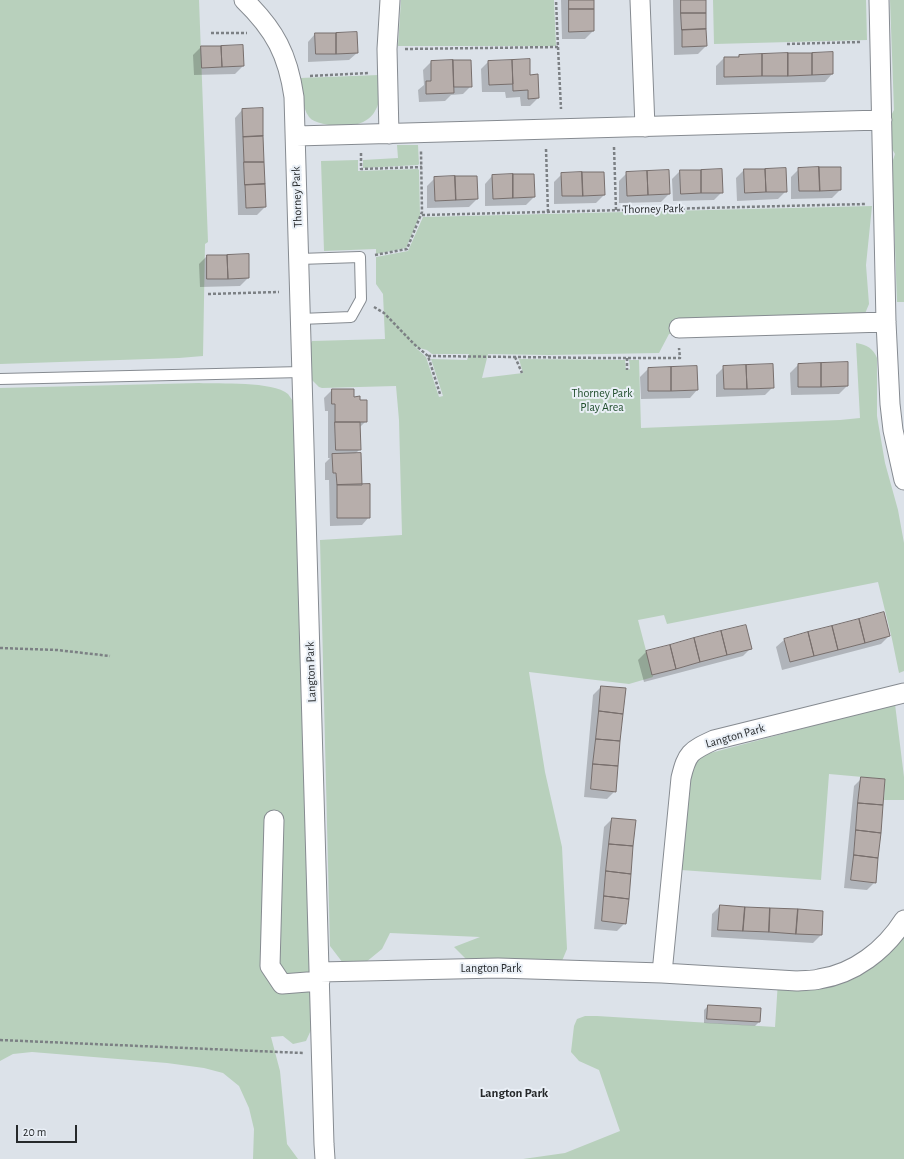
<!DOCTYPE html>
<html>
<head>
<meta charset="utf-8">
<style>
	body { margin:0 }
	#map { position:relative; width:904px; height:1159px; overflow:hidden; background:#dce2e9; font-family:"Alegreya Sans",sans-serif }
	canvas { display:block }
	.scale { position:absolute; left:16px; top:1125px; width:61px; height:18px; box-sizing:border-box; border:2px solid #26292b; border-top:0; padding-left:5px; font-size:12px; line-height:14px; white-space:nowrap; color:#26292b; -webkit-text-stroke:3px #e9eff6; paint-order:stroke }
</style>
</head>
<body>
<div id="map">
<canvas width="904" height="1159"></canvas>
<div class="scale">20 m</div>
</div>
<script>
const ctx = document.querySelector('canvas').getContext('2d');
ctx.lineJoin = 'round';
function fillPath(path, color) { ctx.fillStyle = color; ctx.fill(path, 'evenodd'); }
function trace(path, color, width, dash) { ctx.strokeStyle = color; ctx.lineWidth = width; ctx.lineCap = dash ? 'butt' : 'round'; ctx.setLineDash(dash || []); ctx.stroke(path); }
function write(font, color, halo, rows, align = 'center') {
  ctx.font = font + ' "Alegreya Sans",sans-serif'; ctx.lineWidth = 4; ctx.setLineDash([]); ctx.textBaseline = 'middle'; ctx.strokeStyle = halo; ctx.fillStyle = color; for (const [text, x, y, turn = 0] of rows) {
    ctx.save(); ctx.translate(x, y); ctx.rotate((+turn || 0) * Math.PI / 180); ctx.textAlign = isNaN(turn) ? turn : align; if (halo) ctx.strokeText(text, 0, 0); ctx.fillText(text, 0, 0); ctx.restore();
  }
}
const green = new Path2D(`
	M 0,0 L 199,0 L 208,242 L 205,244 L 203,356 L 179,358 L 0,364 Z
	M 401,0 L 554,0 L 556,46 L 398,46 Z
	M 713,0 L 866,0 L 867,40 L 714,44 Z
	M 890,0 L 904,0 L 904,302 L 897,302 L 892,163 L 895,154 L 887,140 L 887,123 L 894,110 Z
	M 379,75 C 379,87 382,101 375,111 C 372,117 365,122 358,124 C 348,128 316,126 309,117 C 301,106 303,91 300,78 Z
	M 397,145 L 418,145 L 419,164 L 418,165 L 363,168 L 363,160 L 398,158 Z
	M 358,160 L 358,171 L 418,169 L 419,170 L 420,215 L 406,248 L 376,254 L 376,249 L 324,251 L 321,161 Z
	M 872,206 L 866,265 L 869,304 L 864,316 L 730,331 L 669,334 L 659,353 L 549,355 L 488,354 L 482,378 L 523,373 L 519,359 L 625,360 L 626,370 L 630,369 L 629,360 L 639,360 L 641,428 L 840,420 L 860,418 L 856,343 C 867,345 873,348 877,358 L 877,416 L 885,463 L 898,510 L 904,543 L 904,671 L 899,673 L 892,639 L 878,582 L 667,624 L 664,615 L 638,620 L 653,677 L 629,684 L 529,672 L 545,772 L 562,847 L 567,949 L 559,968 L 472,965 L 454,947 L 480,937 L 390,933 L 382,949 L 360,967 L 346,967 L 330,946 L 320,540 L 402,535 L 399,420 L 396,386 L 322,388 L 319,387 L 310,378 L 310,345 L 312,341 L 385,339 L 383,294 L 376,284 L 376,257 L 408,251 L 423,217 ZM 415,347 L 427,350 L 432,354 L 469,354 L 467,360 L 431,359 L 443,396 L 439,397 L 426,357 Z
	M 199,383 C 219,384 273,381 288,394 C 291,398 294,403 297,407 L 316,1019 L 306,1041 L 293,1044 L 283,1036 L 271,1037 L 280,1071 L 287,1144 L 298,1159 L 253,1159 L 254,1129 L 249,1108 L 239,1086 L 223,1073 L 204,1068 L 167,1063 L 32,1052 L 13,1054 L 0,1061 L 0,388 Z
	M 895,704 L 904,777 L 904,800 L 884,800 L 885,779 L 829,774 L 821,880 L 681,870 L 693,762 L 703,755 Z
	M 904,934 L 904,1159 L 523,1159 L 565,1153 L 620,1131 L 599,1070 L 579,1061 L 571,1052 L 574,1026 L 577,1019 L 585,1016 L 597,1016 L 775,1027 L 778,981 L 811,982 Z`);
const shadow = new Path2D(`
	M 561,0 L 593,0 L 593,31 L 585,39 L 562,39 Z
	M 673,0 L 705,0 L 706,46 L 698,54 L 674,55 Z
	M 315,34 L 357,53 L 349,60 L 308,62 L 308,42 Z
	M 201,47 L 243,66 L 235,74 L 194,75 L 193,55 Z
	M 739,55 L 832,74 L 825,82 L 716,85 L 716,66 L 724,58 L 737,58 Z
	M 470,61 L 471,86 L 463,94 L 451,95 L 445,101 L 419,102 L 418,90 L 424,85 L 423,70 L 431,62 Z
	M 489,61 L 530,76 L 538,98 L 530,106 L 521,106 L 520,97 L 506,98 L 505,92 L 482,92 L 481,69 Z
	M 242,110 L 265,207 L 257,215 L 238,215 L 235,118 Z
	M 799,169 L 840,190 L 832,198 L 791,199 L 791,177 Z
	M 744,170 L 786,191 L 778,199 L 737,201 L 736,178 Z
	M 680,171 L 722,192 L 714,200 L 673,201 L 672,179 Z
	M 627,173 L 669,194 L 661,202 L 619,203 L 619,181 Z
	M 562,174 L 604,195 L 596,203 L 554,204 L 554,182 Z
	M 533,175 L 534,197 L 526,205 L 485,206 L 485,184 L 492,176 Z
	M 435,178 L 477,199 L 469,207 L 427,208 L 427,186 Z
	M 207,256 L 248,278 L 240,286 L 200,287 L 199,264 Z
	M 798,365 L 847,386 L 839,394 L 791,395 L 790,373 Z
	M 724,367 L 773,387 L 765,395 L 716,397 L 716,375 Z
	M 648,369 L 697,390 L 690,398 L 641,399 L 640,377 Z
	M 332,390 L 353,398 L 366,421 L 359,428 L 360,449 L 355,454 L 361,486 L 369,517 L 362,525 L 330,526 L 329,480 L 325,480 L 325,463 L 330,458 L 328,458 L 328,411 L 325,411 L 324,398 Z
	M 889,636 L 881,644 L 782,670 L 776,647 L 784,640 Z
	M 751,648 L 743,656 L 644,682 L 638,660 L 646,652 Z
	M 601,687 L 615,791 L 607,799 L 584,797 L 593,695 Z
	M 862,778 L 875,882 L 867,890 L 844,888 L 854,786 Z
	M 612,819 L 625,923 L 617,931 L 594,929 L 604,827 Z
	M 720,906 L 821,935 L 813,943 L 711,937 L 712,914 Z
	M 708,1006 L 759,1022 L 755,1026 L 704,1023 L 704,1010 Z`);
const building = new Path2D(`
	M 569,0 L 594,0 L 594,9 L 569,9 Z
	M 681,0 L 706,0 L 706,13 L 681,13 Z
	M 569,9 L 594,9 L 594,31 L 569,32 Z
	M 681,13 L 706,13 L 706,29 L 682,30 Z
	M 706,29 L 707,46 L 682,47 L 682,30 Z
	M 357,32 L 358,53 L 336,54 L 336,33 Z
	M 315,33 L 336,33 L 336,54 L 316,54 Z
	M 243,45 L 244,66 L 222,67 L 221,46 Z
	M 201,46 L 221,46 L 222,67 L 202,68 Z
	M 833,52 L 833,74 L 812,75 L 812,53 Z
	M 788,53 L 812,53 L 812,75 L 788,76 Z
	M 788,53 L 788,76 L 762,76 L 762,54 Z
	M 762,54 L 762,76 L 724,77 L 724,57 L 739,57 L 739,55 Z
	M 530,59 L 530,75 L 538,74 L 539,98 L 528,99 L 528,90 L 513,91 L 512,60 Z
	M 453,60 L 471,60 L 472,87 L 454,87 Z
	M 453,60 L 454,93 L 426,94 L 426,81 L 431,81 L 431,61 Z
	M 512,60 L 513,84 L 489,85 L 488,61 Z
	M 263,108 L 263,136 L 243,137 L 242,109 Z
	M 263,136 L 264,162 L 244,162 L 243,137 Z
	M 244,162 L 264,162 L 265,184 L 245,185 Z
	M 819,167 L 841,167 L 841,190 L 820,191 Z
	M 819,167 L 820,191 L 799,191 L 798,168 Z
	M 786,168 L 787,192 L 766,192 L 765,169 Z
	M 722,169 L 723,193 L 701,193 L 701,170 Z
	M 744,169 L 765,169 L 766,192 L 745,193 Z
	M 669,170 L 670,194 L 648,195 L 647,171 Z
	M 680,170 L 701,170 L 701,193 L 681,194 Z
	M 647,171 L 648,195 L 627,196 L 626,172 Z
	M 582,172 L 583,196 L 562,196 L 561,173 Z
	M 582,172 L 604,172 L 605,195 L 583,196 Z
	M 513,174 L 513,198 L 493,199 L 492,175 Z
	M 513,174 L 534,174 L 535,197 L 513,198 Z
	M 455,176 L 456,200 L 435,201 L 434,177 Z
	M 455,176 L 477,176 L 478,199 L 456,200 Z
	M 265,184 L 266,207 L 246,208 L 245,185 Z
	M 249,254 L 249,278 L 228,279 L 227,255 Z
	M 207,255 L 227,255 L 228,279 L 207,279 Z
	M 848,362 L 848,386 L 821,387 L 821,363 Z
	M 821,363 L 821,387 L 798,387 L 798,364 Z
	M 773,364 L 774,388 L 747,389 L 746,365 Z
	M 746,365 L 747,389 L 724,389 L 723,366 Z
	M 697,366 L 698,390 L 671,391 L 671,367 Z
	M 671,367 L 671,391 L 648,391 L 648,368 Z
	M 332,389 L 354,389 L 354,397 L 360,396 L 360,400 L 367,400 L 367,422 L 335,422 L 335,404 L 332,404 Z
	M 335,422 L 360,422 L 361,450 L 336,450 Z
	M 361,453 L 362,485 L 337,485 L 336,473 L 333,473 L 332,454 Z
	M 370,484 L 370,518 L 337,518 L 337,485 Z
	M 884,612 L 890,636 L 865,643 L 859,619 Z
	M 859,619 L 865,643 L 838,650 L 832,626 Z
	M 746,625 L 752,649 L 727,655 L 721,631 Z
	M 832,626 L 838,650 L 814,656 L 808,632 Z
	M 721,631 L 727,655 L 700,662 L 694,638 Z
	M 808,632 L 814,656 L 790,662 L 784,639 Z
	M 694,638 L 700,662 L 676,669 L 670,645 Z
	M 670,645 L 676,669 L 652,675 L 646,651 Z
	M 601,686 L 626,688 L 623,714 L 599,711 Z
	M 599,711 L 623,714 L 620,741 L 596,739 Z
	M 596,739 L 620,741 L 618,766 L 593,764 Z
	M 593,764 L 618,766 L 616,792 L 591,789 Z
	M 861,777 L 885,779 L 883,805 L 858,803 Z
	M 858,803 L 883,805 L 881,833 L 856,830 Z
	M 612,818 L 636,820 L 633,846 L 609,844 Z
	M 856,830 L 881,833 L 878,858 L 854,855 Z
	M 609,844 L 633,846 L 631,874 L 606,871 Z
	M 854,855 L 878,858 L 876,883 L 851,880 Z
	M 606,871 L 631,874 L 629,899 L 604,896 Z
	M 604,896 L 629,899 L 626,924 L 602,921 Z
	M 720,905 L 745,907 L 743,931 L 718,930 Z
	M 745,907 L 770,908 L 769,932 L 743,931 Z
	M 770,908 L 798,909 L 796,934 L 769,932 Z
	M 798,909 L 823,911 L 822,935 L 796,934 Z
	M 708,1005 L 761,1008 L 760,1022 L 707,1019 Z`);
const path = new Path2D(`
	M 211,33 L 247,33
	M 787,44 L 860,42
	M 558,47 L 561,109
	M 405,49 L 558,47 L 556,0
	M 310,76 L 369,73
	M 614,147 L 616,210
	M 546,149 L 548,212
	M 361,153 L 361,169 L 422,167
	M 422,215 L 865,204
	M 375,255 L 407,249 L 422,212 L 421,151
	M 208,294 L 279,292
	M 374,307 L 384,313 L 414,344 L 428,356 L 440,394
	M 428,356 L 603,358 L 680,358 L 679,348
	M 515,357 L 522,373
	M 627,358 L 627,370
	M 0,648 L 57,650 L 110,656
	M 0,1040 L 303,1053`);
const lane = new Path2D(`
	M 299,259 L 360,257 L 361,299 L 351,317 L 300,319
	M 0,379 L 302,372`);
const street = new Path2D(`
	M 244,0 C 275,30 288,55 294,97 L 324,1144 L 325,1159
	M 640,0 L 645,127
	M 879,0 L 886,322 L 890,404 L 893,430 L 904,480
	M 389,134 L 387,49 L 390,0
	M 296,136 L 882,120
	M 679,328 L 886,322
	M 274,820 L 270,966 L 282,984 L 320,981
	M 320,972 L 498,968 L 662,973 L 797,981 C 804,980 812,981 819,979 C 854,974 885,950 904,920
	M 662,973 L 681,778 C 687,753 690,751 714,740 L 904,693`);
const streetNames = [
	["Thorney Park",297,197,-92],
	["Thorney Park",653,209,-1],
	["Langton Park",311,672,-92],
	["Langton Park",735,736,-16],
	["Langton Park",491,968]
];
const parkNames = [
	["Thorney Park",602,393],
	["Play Area",602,407]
];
const neighbourhoodNames = [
	["Langton Park",514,1093]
];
fillPath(green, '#b8d0bc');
fillPath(shadow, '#0003');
fillPath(building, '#b7aeab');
trace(building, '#776e6c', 1);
trace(lane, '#868b91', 12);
trace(street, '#868b91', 21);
trace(path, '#7c8084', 2.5, [3, 2]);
trace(lane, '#fff', 10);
trace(street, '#fff', 19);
write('12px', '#26292b', '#e9eff6', streetNames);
write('12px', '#204d2c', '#e9eff6', parkNames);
write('bold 13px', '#26292b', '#e9eff6', neighbourhoodNames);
</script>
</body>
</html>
